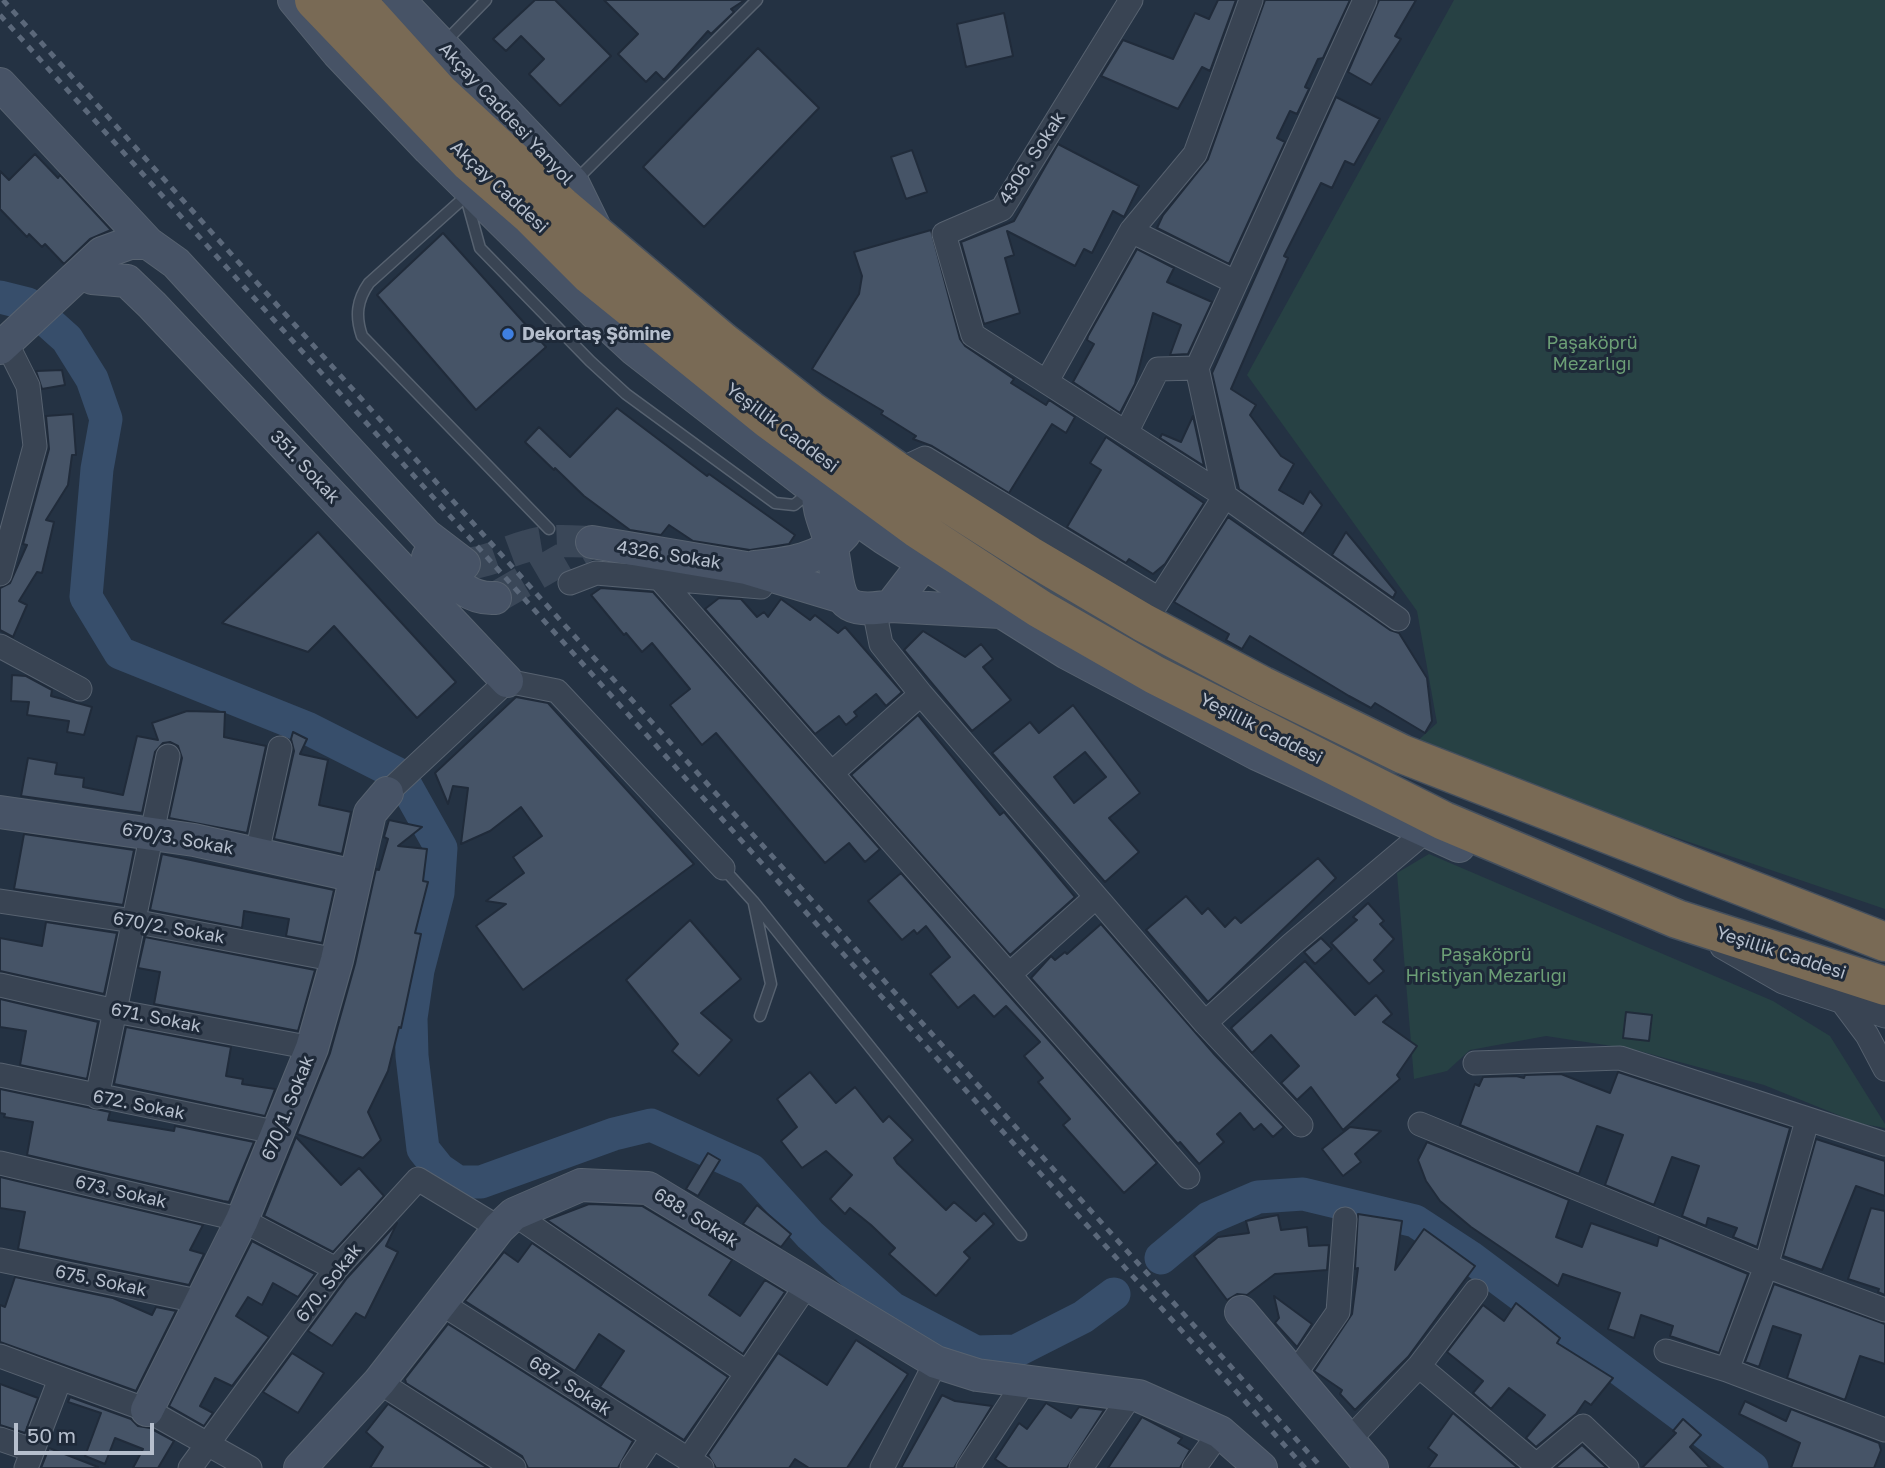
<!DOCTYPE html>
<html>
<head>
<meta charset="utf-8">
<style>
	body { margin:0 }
	#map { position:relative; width:1885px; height:1468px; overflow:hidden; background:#243243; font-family:"Golos Text",sans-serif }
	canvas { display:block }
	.scale { position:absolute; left:14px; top:1423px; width:140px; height:32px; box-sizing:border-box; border:4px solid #b6bfcd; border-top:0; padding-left:9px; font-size:21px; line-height:24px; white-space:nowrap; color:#b6bfcd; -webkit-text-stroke:5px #1e2938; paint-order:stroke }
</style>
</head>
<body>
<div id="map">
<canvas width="1885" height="1468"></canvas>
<div class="scale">50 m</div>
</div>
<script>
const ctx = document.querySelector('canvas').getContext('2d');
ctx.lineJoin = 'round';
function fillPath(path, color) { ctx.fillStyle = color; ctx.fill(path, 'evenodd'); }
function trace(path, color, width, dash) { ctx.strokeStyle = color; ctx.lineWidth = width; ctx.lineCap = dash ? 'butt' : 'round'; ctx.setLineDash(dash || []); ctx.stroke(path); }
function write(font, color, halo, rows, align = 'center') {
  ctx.font = font + ' "Golos Text",sans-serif'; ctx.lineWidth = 6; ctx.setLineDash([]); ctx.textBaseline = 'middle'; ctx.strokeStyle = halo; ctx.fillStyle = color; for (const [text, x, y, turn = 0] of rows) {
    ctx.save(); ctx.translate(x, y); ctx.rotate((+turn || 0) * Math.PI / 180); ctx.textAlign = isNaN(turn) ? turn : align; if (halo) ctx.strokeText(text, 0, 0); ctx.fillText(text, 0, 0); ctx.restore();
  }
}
const green = new Path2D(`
	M 1454,0 L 1885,0 L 1885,909 L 1411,747 L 1437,723 L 1417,611 L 1247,375 Z
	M 1429,854 L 1773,1001 L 1830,1036 L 1885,1124 L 1885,1128 L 1858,1123 L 1764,1085 L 1632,1049 L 1546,1036 L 1470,1050 L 1447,1071 L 1414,1079 L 1397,873 Z`);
const river = new Path2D(`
	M 0,297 L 28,304 L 67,339 L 92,379 L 106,419 L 97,469 L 86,597 L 120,653 L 307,728 L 400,775 L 441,848 L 438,893 L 418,970 L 411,1018 L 412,1056 L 423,1149 L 439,1169 L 458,1182 L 481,1182 L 614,1134 L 651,1125 L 751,1170 L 810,1235 L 892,1308 L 976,1352 L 1016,1351 L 1083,1317 L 1114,1294
	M 1161,1258 L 1209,1218 L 1258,1197 L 1303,1194 L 1415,1221 L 1470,1257 L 1752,1468`);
const building = new Path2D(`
	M 535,0 L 555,0 L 611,56 L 560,106 L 529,74 L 544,59 L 521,36 L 506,51 L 493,39 Z
	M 604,0 L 745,0 L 731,9 L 734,12 L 711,34 L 708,31 L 664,80 L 656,72 L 646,82 L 618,54 L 638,34 Z
	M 1218,0 L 1236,0 L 1210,71 L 1202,67 L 1178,109 L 1101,76 L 1123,40 L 1173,59 L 1195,13 L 1209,19 Z
	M 1265,0 L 1350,0 L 1323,58 L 1318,59 L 1305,87 L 1309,89 L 1297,114 L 1290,111 L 1277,138 L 1285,142 L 1229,264 L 1157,228 L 1163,215 L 1208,159 Z
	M 1379,0 L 1416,0 L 1395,36 L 1401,39 L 1371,85 L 1348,72 Z
	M 1004,13 L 1013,56 L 966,67 L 957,24 Z
	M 758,48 L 819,108 L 704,227 L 643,167 Z
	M 1336,97 L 1380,119 L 1354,165 L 1345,161 L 1332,188 L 1321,183 L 1284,256 L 1288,258 L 1231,389 L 1256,405 L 1250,415 L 1281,456 L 1294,464 L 1279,490 L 1303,504 L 1310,491 L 1322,505 L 1303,534 L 1239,489 L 1212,373 Z
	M 1058,144 L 1139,186 L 1124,217 L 1113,211 L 1092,253 L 1084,249 L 1075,266 L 1007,231 L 1014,255 L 1005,258 L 1020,313 L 984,324 L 961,242 L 1014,221 Z
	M 912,150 L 927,192 L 906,199 L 891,157 Z
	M 35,154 L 58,178 L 60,175 L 111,230 L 90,239 L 64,264 L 45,244 L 42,247 L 29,234 L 27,237 L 0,209 L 0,171 L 9,180 Z
	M 931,230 L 960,339 L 965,346 L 1014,379 L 1011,383 L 1046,405 L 1049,400 L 1075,417 L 1066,433 L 1052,424 L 1009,493 L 932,446 L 913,439 L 916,436 L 881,414 L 883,411 L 812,369 L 859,294 L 862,276 L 854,252 Z
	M 443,233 L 546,347 L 476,410 L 377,295 Z
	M 1137,249 L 1174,268 L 1167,282 L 1212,302 L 1188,354 L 1170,355 L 1181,325 L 1153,313 L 1135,384 L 1120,413 L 1073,382 L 1094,344 L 1087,340 L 1088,336 Z
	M 62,370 L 65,385 L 42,389 L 36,371 Z
	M 617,408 L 707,476 L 709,474 L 795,535 L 789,544 L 750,550 L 693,541 L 669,525 L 661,535 L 630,530 L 584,496 L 555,468 L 554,470 L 525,442 L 539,427 L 570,457 Z
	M 73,414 L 76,455 L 72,455 L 68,485 L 46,520 L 54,522 L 42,573 L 37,572 L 19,601 L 27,605 L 13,637 L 0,630 L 0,588 L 10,583 L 27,545 L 23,544 L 49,449 L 46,416 Z
	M 1193,416 L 1204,466 L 1160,438 L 1162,434 L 1181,442 Z
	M 1106,437 L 1204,503 L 1165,564 L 1153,574 L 1129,559 L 1126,563 L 1067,527 L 1101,470 L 1090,463 Z
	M 1228,517 L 1390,630 L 1399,633 L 1427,678 L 1432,721 L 1425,733 L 1375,703 L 1371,708 L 1349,696 L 1250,636 L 1242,649 L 1226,640 L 1229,634 L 1174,602 Z
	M 318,532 L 456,682 L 417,718 L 334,626 L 308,652 L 222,623 Z
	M 1346,532 L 1396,592 L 1393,598 L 1332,555 Z
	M 601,588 L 653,592 L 880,849 L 865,862 L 849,843 L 825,863 L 716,733 L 702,745 L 670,705 L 690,689 L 652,643 L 642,652 L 626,633 L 624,635 L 591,595 Z
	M 719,598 L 741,599 L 757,617 L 764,612 L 768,617 L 781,599 L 810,620 L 815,615 L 838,633 L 845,627 L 902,692 L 886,706 L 876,694 L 854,712 L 857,716 L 846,725 L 839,716 L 815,734 L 705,609 Z
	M 923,631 L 965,657 L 981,644 L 993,659 L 983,667 L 1011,700 L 972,731 L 904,650 Z
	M 12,675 L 26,676 L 52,690 L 51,696 L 92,707 L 84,735 L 67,732 L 69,721 L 27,715 L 29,702 L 11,701 Z
	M 516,697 L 548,703 L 694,864 L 523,990 L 476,926 L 506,904 L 486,901 L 524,873 L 513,857 L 542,836 L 521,807 L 490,831 L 461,844 L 468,788 L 453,786 L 448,804 L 435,773 Z
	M 1073,705 L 1140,793 L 1109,818 L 1139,852 L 1105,882 L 992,753 L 1030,722 L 1039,733 ZM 1085,752 L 1106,777 L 1074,803 L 1054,777 Z
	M 187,711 L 225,712 L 224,737 L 266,746 L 247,833 L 169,818 L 182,758 L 178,746 L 170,742 L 163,743 L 155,752 L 142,813 L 21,796 L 28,758 L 57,763 L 55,774 L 84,778 L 83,787 L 123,795 L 137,736 L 158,740 L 152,723 Z
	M 918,715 L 1000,815 L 1004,812 L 1075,897 L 1010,955 L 851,775 Z
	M 293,732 L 307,739 L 300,754 L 328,760 L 319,805 L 351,812 L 342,854 L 274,839 L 294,751 L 291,739 Z
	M 389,820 L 422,827 L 398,846 L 427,849 L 423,881 L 428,882 L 415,933 L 421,934 L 401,1028 L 399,1027 L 388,1071 L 368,1112 L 381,1140 L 363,1158 L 297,1134 L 330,1053 L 355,964 L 376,869 L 379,870 L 388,839 L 384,837 Z
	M 24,834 L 134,850 L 123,905 L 14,889 Z
	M 162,854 L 334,890 L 322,943 L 286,936 L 289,919 L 244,911 L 242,928 L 150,910 Z
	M 1318,858 L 1336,878 L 1208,1002 L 1146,930 L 1186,896 L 1202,914 L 1208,908 L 1225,927 L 1235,917 L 1241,923 Z
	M 901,873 L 1157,1163 L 1124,1193 L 1063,1125 L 1070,1119 L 1038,1082 L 1043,1078 L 1024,1056 L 1040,1042 L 1006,1006 L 994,1017 L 974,995 L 958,1008 L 930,974 L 950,957 L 926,926 L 917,934 L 914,930 L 902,940 L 868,901 Z
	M 1368,903 L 1384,921 L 1380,924 L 1394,939 L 1374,960 L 1384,971 L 1369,984 L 1331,943 L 1357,920 L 1353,917 Z
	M 690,920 L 741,979 L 701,1013 L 732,1040 L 699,1076 L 672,1051 L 678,1044 L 626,980 Z
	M 46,922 L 117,933 L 104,994 L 0,971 L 0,938 L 42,946 Z
	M 1101,924 L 1215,1055 L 1284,1127 L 1273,1137 L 1261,1124 L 1254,1130 L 1240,1113 L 1217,1134 L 1224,1142 L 1199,1164 L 1180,1142 L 1178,1144 L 1031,978 L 1051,956 L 1055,960 L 1065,952 L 1067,954 Z
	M 145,937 L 315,970 L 298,1031 L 154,1004 L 160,972 L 138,968 Z
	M 1321,938 L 1332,949 L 1315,964 L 1304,952 Z
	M 1305,961 L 1355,1015 L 1376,995 L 1392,1014 L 1383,1022 L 1417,1046 L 1397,1075 L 1400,1079 L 1343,1130 L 1311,1087 L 1297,1100 L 1281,1083 L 1299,1066 L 1271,1035 L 1252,1053 L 1231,1028 Z
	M 0,999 L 98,1022 L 87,1079 L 20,1065 L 26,1031 L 0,1027 Z
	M 1626,1012 L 1652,1015 L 1649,1041 L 1623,1038 Z
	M 126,1027 L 231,1047 L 226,1076 L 243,1079 L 242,1084 L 275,1089 L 265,1116 L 114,1084 Z
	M 810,1072 L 836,1103 L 855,1087 L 883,1122 L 889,1116 L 913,1140 L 894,1158 L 897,1163 L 946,1210 L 954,1202 L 976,1221 L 984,1213 L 994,1224 L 964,1252 L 970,1258 L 936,1296 L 889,1254 L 895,1248 L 871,1225 L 850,1208 L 845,1214 L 830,1199 L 852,1175 L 826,1151 L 802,1168 L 781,1141 L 797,1127 L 777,1099 Z
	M 1618,1072 L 1790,1128 L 1757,1247 L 1733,1237 L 1737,1228 L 1708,1218 L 1706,1226 L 1682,1216 L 1699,1166 L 1672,1157 L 1654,1205 L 1605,1185 L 1623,1135 L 1597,1126 L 1579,1174 L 1460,1125 L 1475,1084 L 1479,1086 L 1483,1077 L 1516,1076 L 1524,1078 L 1525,1075 L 1561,1074 L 1610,1093 Z
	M 0,1089 L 110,1112 L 108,1120 L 174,1131 L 175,1126 L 254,1142 L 229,1202 L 223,1201 L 27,1155 L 33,1122 L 4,1117 L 5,1114 L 0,1113 Z
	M 1350,1127 L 1381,1131 L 1355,1154 L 1361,1162 L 1343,1176 L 1322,1149 Z
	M 296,1137 L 341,1185 L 359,1168 L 384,1196 L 333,1252 L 264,1216 Z
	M 1816,1139 L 1885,1161 L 1885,1196 L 1856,1186 L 1822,1270 L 1783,1256 Z
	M 1427,1142 L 1569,1200 L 1556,1237 L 1582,1247 L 1591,1223 L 1657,1246 L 1659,1237 L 1748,1274 L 1719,1353 L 1670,1336 L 1673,1326 L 1641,1315 L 1634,1338 L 1608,1329 L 1620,1293 L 1563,1274 L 1558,1286 L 1471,1227 L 1440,1201 L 1426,1181 L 1418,1160 Z
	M 708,1153 L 720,1160 L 698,1196 L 686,1189 Z
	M 0,1177 L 203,1225 L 190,1250 L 204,1254 L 189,1285 L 18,1249 L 25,1212 L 0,1208 Z
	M 589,1204 L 642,1206 L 732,1260 L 709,1295 L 740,1316 L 765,1280 L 785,1292 L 743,1354 L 547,1220 Z
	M 757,1205 L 791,1234 L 781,1247 L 743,1224 Z
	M 1871,1208 L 1885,1211 L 1885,1295 L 1878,1292 L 1879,1289 L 1848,1279 Z
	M 1358,1214 L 1402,1221 L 1395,1270 L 1424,1229 L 1475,1266 L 1408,1357 L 1355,1410 L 1340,1394 L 1342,1390 L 1314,1371 L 1352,1314 L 1358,1268 L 1355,1269 Z
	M 1278,1215 L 1281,1230 L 1307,1227 L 1309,1246 L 1329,1245 L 1327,1270 L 1275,1274 L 1247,1295 L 1237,1294 L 1227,1300 L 1194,1256 L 1218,1237 L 1249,1233 L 1246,1221 Z
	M 397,1223 L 386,1246 L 398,1252 L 365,1318 L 356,1313 L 332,1346 L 308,1331 L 347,1278 Z
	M 252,1241 L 315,1274 L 298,1297 L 273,1283 L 262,1305 L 248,1297 L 236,1316 L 269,1337 L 232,1386 L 215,1378 L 200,1406 L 213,1413 L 204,1426 L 169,1406 Z
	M 532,1243 L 728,1377 L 684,1440 L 600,1387 L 624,1351 L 599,1334 L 575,1371 L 465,1301 L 504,1252 L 518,1262 Z
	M 15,1277 L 113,1298 L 152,1315 L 156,1307 L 176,1311 L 136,1391 L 0,1342 L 0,1305 L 5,1307 Z
	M 1774,1284 L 1885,1324 L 1885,1364 L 1860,1356 L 1845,1400 L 1787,1378 L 1801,1335 L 1773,1326 L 1759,1367 L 1745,1362 Z
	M 1274,1296 L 1312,1324 L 1297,1347 L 1275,1323 L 1279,1318 Z
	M 1516,1303 L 1560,1338 L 1557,1343 L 1613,1378 L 1591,1405 L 1585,1401 L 1576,1414 L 1536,1447 L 1526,1438 L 1545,1415 L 1509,1388 L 1491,1409 L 1473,1393 L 1483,1381 L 1447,1352 L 1483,1305 L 1504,1321 Z
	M 448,1324 L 633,1441 L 618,1468 L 528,1468 L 522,1456 L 406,1383 L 405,1379 Z
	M 856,1340 L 908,1374 L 847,1468 L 809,1468 L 795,1459 L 789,1468 L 716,1468 L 708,1455 L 778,1353 L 827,1385 Z
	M 292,1353 L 324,1373 L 298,1413 L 263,1392 Z
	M 0,1384 L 38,1398 L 25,1433 L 0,1425 Z
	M 942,1395 L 955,1401 L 992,1406 L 954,1468 L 901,1468 Z
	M 70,1397 L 131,1419 L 138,1426 L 150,1428 L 174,1441 L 158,1468 L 133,1468 L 143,1449 L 115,1438 L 105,1464 L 85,1456 L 101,1413 L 68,1402 Z
	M 1745,1401 L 1786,1421 L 1791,1409 L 1879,1443 L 1881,1450 L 1874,1468 L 1791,1468 L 1800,1443 L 1739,1414 Z
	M 1046,1403 L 1071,1418 L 1079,1407 L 1104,1410 L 1067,1468 L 1008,1468 L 995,1459 L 1019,1423 L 1027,1429 Z
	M 388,1404 L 488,1468 L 370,1468 L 383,1447 L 366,1432 Z
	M 1453,1413 L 1518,1468 L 1428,1468 L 1437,1455 L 1428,1448 Z
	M 1142,1417 L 1182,1438 L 1178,1443 L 1190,1450 L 1180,1468 L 1108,1468 Z
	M 1683,1419 L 1701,1435 L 1690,1447 L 1710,1468 L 1642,1468 L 1676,1433 L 1673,1431 Z
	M 1582,1445 L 1607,1468 L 1555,1468 Z
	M 49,1448 L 98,1467 L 97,1468 L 41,1468 Z`);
const secondaryTunnel = new Path2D(`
	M 464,564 C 487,563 505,552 527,546 C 549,539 569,541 592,542
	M 495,598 L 592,542`);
const lane = new Path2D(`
	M 444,43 L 486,0
	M 575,181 L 757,0
	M 466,196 L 369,283 C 357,300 355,316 362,336 L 549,529
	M 467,201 L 480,248 L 590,361 L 626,394 L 775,503 L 794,505 L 810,492
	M 723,868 L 753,901 L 1021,1235
	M 754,904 L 771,984 L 760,1016`);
const street = new Path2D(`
	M 1131,0 L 1002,209 L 944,234 L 973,335 L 1225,496 L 1144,623
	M 1365,0 L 1197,368 L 1225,496 L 1398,619
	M 1131,231 L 1235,282
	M 1047,381 L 1131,231 L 1195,154 L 1251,0
	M 1127,431 L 1158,369 L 1197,368
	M 897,471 L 925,458 L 1159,599
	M 0,574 L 35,446 L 28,386 L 6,342
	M 659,578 L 1188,1177
	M 570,583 L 596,573 L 761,587 L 768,576
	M 874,609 L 881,644 L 921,694 L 1205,1023 L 1301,1125
	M 0,646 L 80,689
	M 832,773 L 921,694
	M 387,793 L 507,681 L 557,691 L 723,868
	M 257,853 L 280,748
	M 0,901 L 133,921 L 337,960
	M 1722,947 L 1783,982 L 1885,1016
	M 1011,973 L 1096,897
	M 0,985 L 115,1011 L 312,1048
	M 1843,1003 L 1867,1035 L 1885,1069
	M 1205,1023 L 1292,944 L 1425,832
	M 1475,1063 L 1620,1058 L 1885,1144
	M 0,1075 L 279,1133
	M 97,1097 L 168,756
	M 1420,1124 L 1766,1266 L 1885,1310
	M 0,1163 L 242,1220 L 336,1269
	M 514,1214 L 747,1373
	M 0,1260 L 202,1302
	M 439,1302 L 702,1468
	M 1666,1351 L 1727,1370 L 1885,1430
	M 0,1356 L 147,1410 L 250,1468
	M 1419,1366 L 1535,1464
	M 1727,1370 L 1766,1266 L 1807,1121
	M 1295,1374 L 1338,1312 L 1345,1219
	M 379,1382 L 514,1468
	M 0,1439 L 32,1450
	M 1348,1441 L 1419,1366 L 1476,1291
	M 688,1460 L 806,1286
	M 26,1468 L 60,1379
	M 190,1468 L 336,1269 L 418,1179 L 499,1228
	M 632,1468 L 652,1438
	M 882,1468 L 936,1362
	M 968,1468 L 1025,1381
	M 1081,1468 L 1131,1395
	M 1194,1468 L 1220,1432
	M 1533,1468 L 1583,1426 L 1627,1468`);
const secondary = new Path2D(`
	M 294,0 L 338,53 L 429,149 L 594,312 L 634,349 L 814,489 L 884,538 L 1067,653 L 1257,754 L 1459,846
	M 399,0 L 573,183 L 597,232
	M 0,84 L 148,243
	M 92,278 L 127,281 L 152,305 L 507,681
	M 0,348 L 102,253 L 130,243 L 148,243 L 176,263 L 426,535 L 464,564
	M 818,492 C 818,514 828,529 832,549 C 841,594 833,616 891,606 L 938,545
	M 592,542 L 746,568 L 839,596
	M 428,557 C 448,576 466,600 495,598
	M 755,567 C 788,564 821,560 844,534
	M 891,606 L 1001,612
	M 0,812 L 194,840 L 355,876
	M 1241,1312 L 1372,1468
	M 147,1410 L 242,1220 L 312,1048 L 337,960 L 370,813 L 387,793
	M 300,1468 L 379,1382 L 499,1228 L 514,1214 L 581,1185 L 648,1188 L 936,1362 L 977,1375 L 1139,1396 L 1220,1432 L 1261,1468`);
const highway = new Path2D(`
	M 314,0 L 470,163 L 531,216 L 590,275 L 769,420 L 916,528 L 1040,609 L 1155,675 L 1444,821 L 1677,919 L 1885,986
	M 356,0 L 440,93 L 562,206 L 723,342 L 810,410 L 897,471 L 1029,555 L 1144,623 L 1263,686 L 1402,754 L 1885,942`);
const rail = new Path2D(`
	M 3,0 L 1322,1468
	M 0,15 L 1305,1468`);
const markers = [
	[508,334,7,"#3f7fe0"]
];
const streetNames = [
	["Akçay Caddesi Yanyol",506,114,47],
	["4306. Sokak",1032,158,-57],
	["Akçay Caddesi",499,187,43],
	["Yeşillik Caddesi",782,428,37],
	["351. Sokak",305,467,47],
	["4326. Sokak",669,555,9],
	["Yeşillik Caddesi",1261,729,27],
	["670/3. Sokak",178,839,10],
	["670/2. Sokak",169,928,10],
	["Yeşillik Caddesi",1781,953,18],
	["671. Sokak",156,1018,11],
	["672. Sokak",139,1105,11],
	["670/1. Sokak",288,1108,-68],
	["673. Sokak",121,1192,13],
	["688. Sokak",696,1218,32],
	["675. Sokak",101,1281,12],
	["670. Sokak",329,1283,-52],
	["687. Sokak",570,1386,33]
];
const poiNames = [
	["Dekortaş Şömine",522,334]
];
const parkNames = [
	["Paşaköprü",1592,343],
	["Mezarlığı",1592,364],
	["Paşaköprü",1486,955],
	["Hristiyan Mezarlığı",1486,976]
];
fillPath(green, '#274144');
trace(river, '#374e6b', 33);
fillPath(building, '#465467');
trace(building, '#202b3a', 2);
trace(secondaryTunnel, '#3a4758', 32, [32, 16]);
trace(lane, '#576270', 13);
trace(street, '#576270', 25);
trace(secondary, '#576270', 34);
trace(highway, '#444f5d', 41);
trace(lane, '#394453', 10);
trace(street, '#394453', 23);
trace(secondary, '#475366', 32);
trace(highway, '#796a55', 38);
trace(rail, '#5b687a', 5, [7, 7]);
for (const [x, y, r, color] of markers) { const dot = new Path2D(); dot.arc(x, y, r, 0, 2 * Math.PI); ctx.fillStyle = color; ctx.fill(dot); trace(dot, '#1e2938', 2.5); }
write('18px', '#b6bfcd', '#1e2938', streetNames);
write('bold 18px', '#b6bfcd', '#1e2938', poiNames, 'left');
write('18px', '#6c9f76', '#1e2938', parkNames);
</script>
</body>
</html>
